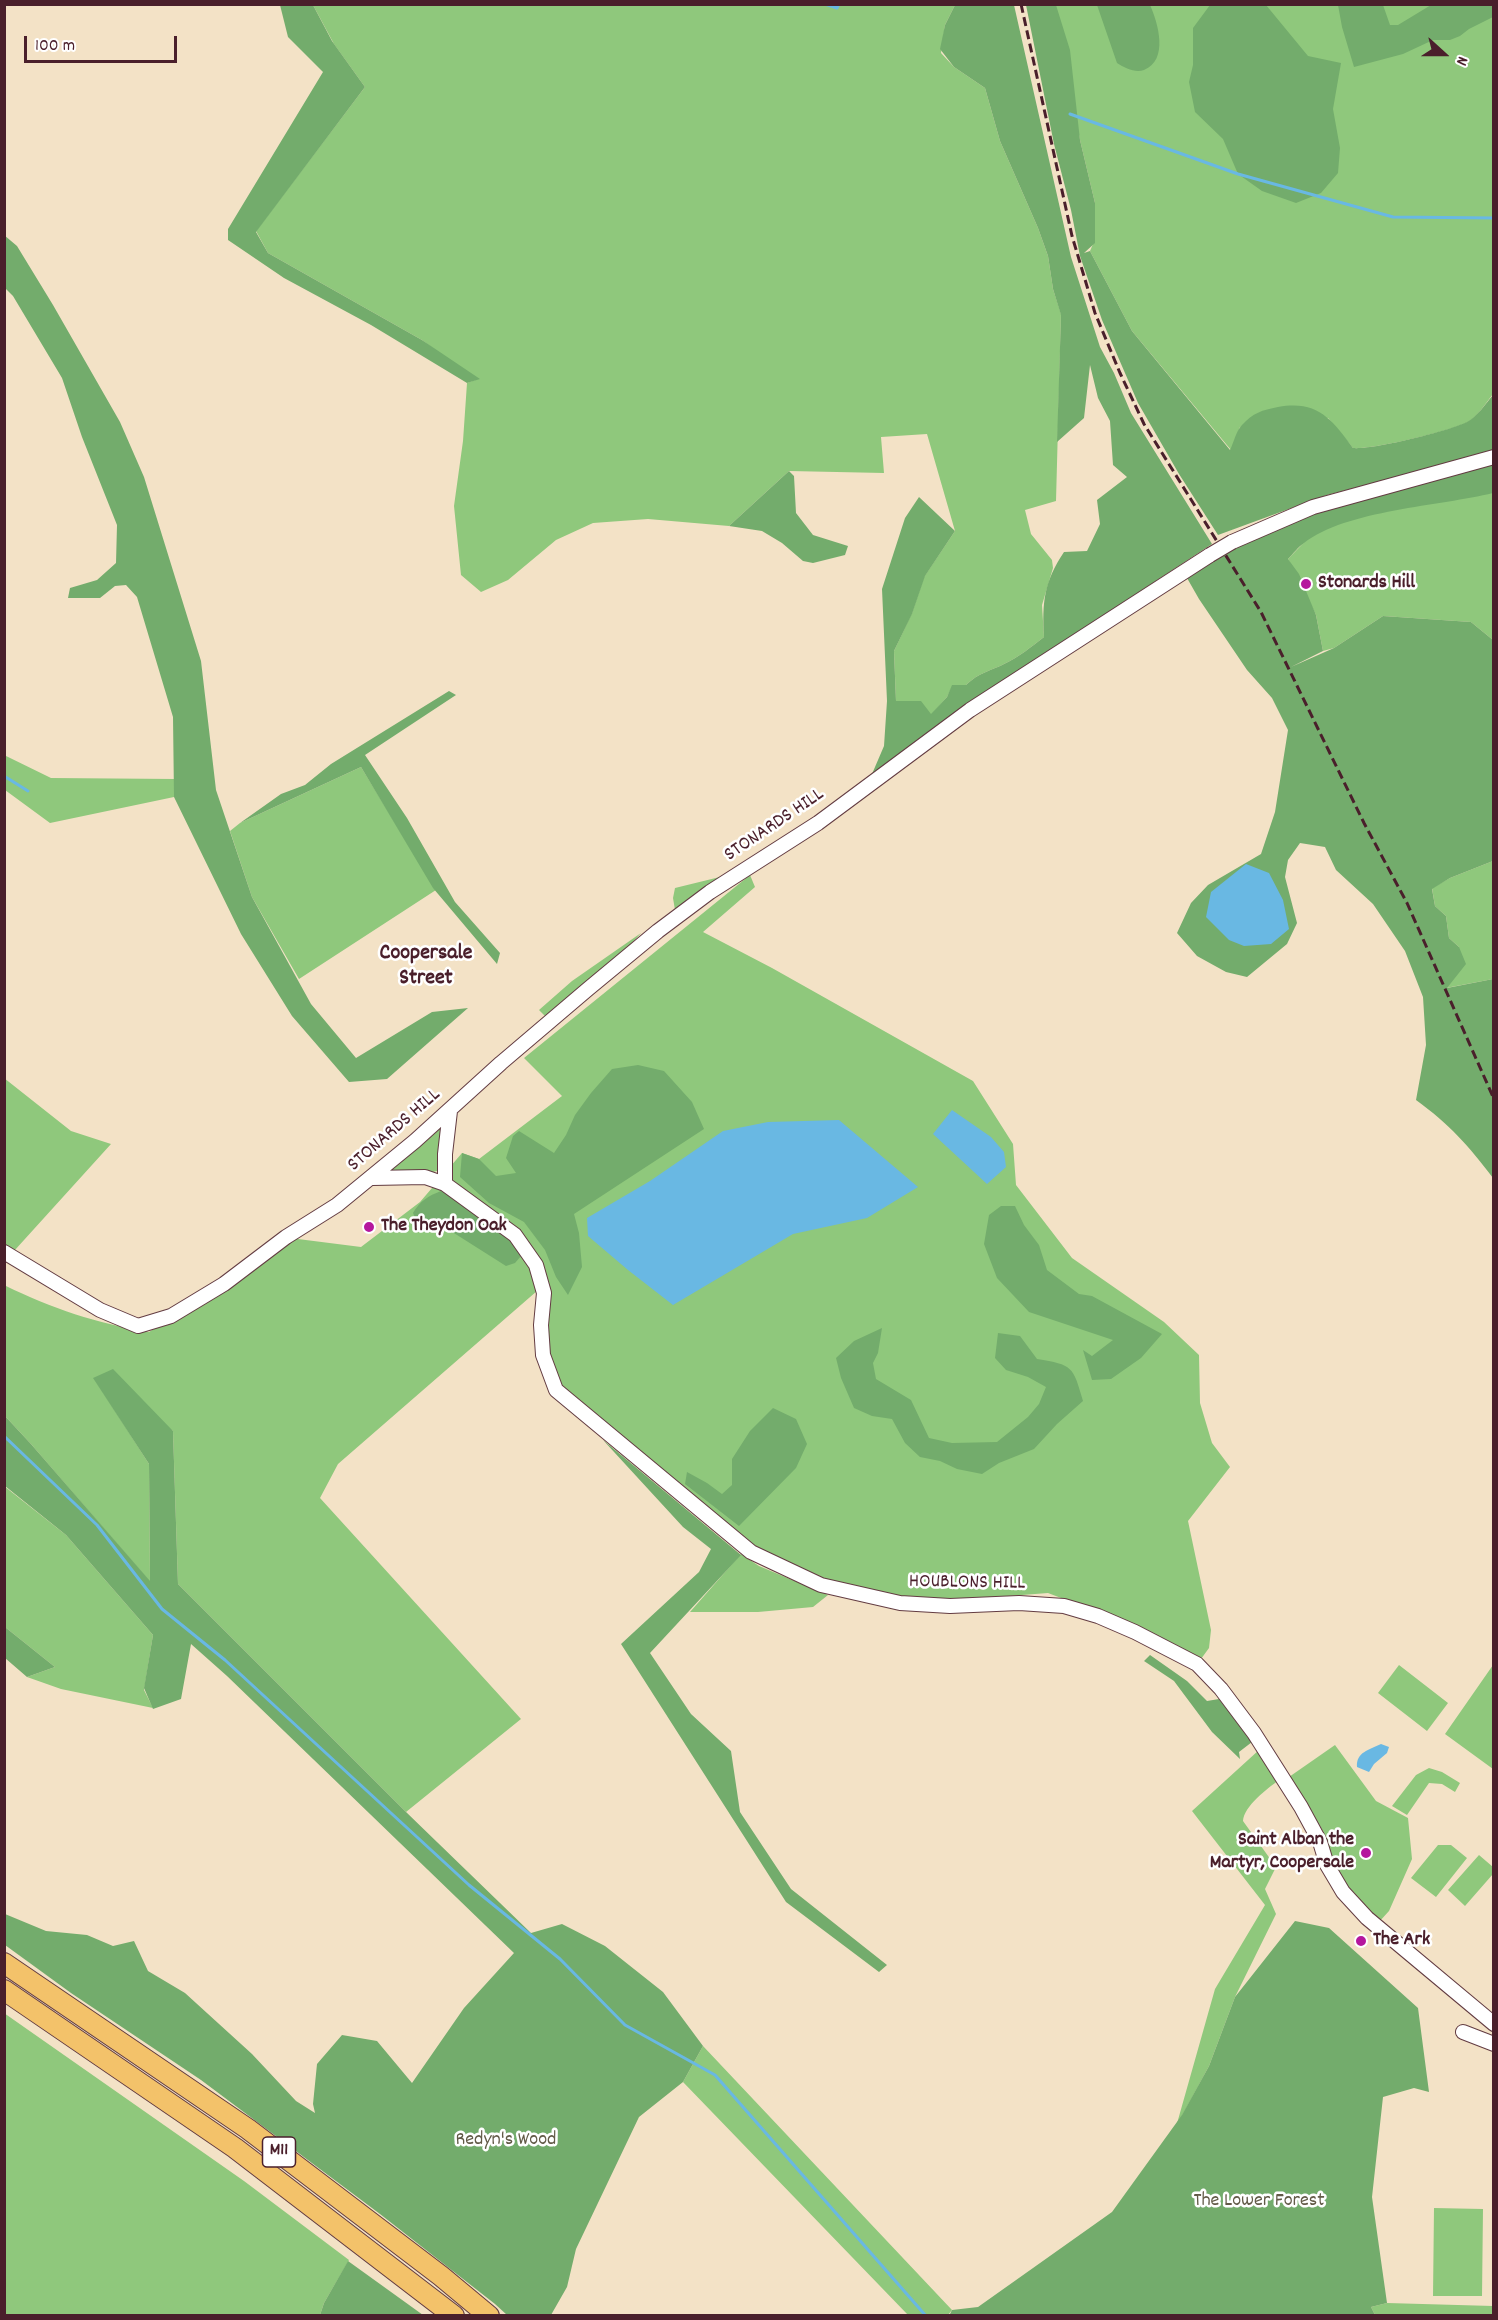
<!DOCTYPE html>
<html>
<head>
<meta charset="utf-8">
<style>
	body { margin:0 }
	#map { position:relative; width:1498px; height:2320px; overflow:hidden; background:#f3e2c6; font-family:Dekko,sans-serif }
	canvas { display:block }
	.frame { position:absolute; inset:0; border:6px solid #4a1f2b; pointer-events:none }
	.north { position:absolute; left:1414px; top:24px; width:60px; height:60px; -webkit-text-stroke:4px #fff; paint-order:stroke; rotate:111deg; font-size:16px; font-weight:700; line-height:24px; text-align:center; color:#4a1f2b }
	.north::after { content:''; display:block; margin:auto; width:21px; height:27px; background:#4a1f2b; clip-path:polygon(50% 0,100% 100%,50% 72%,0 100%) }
	.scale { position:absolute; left:24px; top:36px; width:153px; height:27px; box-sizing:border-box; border:3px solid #4a1f2b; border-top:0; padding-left:8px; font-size:18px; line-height:21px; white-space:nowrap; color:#4a1f2b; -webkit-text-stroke:4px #fff; paint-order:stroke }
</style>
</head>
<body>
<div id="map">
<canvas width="1498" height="2320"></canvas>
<div class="frame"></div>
<div class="north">N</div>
<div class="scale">100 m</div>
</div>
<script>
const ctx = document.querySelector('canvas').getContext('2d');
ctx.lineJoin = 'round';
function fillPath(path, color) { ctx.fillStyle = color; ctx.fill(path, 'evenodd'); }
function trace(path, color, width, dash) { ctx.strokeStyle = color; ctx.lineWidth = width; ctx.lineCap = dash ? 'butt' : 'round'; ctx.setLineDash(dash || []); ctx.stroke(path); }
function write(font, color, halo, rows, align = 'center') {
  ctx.font = font + ' Dekko,sans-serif'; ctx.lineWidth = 5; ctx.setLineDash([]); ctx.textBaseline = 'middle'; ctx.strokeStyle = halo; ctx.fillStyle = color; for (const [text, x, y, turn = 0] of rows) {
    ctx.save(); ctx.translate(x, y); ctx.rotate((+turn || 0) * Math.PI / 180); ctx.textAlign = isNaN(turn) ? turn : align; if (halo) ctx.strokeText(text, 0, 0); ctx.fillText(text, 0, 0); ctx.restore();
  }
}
const green = new Path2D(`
	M 313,5 L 955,5 L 945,25 L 941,53 L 954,67 L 985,88 L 1000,141 L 1038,228 L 1048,256 L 1053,289 L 1061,314 L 1056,501 L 1025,510 L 1031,534 L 1052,560 L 1053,568 L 1042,605 L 1044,637 C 1031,647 1019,657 1004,664 C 988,672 980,672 966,685 L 953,685 L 947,697 L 931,715 L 896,701 L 894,651 L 912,613 L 924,577 L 955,531 L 927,434 L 881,437 L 884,473 L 789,471 L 729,526 L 648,519 L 593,523 L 556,540 L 508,580 L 481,592 L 461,575 L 454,506 L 463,441 L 467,383 L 475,380 L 422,340 L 268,253 L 256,231 L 365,87 L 334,44 Z
	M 1055,5 L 1493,5 L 1493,394 C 1486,403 1477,417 1468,422 C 1451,431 1371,450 1353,448 L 1328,418 L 1240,427 L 1231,450 L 1132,331 L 1090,251 L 1093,244 L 1095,203 L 1080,140 Z
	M 1493,462 L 1493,640 L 1471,622 L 1383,616 L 1334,648 L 1323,651 L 1316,615 L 1288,559 L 1343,502 Z
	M 4,755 L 51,778 L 175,779 L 174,797 L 50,823 L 5,790 Z
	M 361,767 L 436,890 L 299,979 L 252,897 L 230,831 L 240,823 Z
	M 1493,861 L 1493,979 L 1446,988 L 1459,947 L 1449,938 L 1446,916 L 1435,906 L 1432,888 L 1450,878 Z
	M 728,875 L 675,910 L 673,898 L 675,888 Z
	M 750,875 L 755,887 L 703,932 L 772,968 L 973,1081 L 1013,1144 L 1016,1185 L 1072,1258 L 1164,1322 L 1199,1355 L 1200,1403 L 1212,1443 L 1230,1467 L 1188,1521 L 1211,1630 L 1209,1648 L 1201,1659 L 1145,1630 L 1048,1593 L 970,1599 L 913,1598 L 829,1586 L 772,1562 L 561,1389 L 552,1370 L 537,1291 L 338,1464 L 320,1498 L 521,1719 L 406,1812 L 178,1584 L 173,1431 L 94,1378 L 149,1464 L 150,1582 L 31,1444 L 5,1416 L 4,1285 C 53,1309 96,1323 149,1332 L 290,1238 L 361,1247 L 420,1202 L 462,1153 L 479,1159 L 562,1096 L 524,1058 Z
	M 641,933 L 614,963 L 548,1019 L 539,1010 L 572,981 Z
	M 4,1078 L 71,1131 L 111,1144 L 5,1261 Z
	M 446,1121 L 440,1167 L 437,1171 L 429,1173 L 385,1172 Z
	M 4,1486 L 66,1535 L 153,1635 L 144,1690 L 153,1708 L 61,1689 L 27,1677 L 55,1667 L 5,1627 Z
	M 741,1554 L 759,1566 L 828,1595 L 813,1607 L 758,1612 L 690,1612 Z
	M 1399,1665 L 1448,1703 L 1427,1731 L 1378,1693 Z
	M 1493,1665 L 1493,1769 L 1445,1734 Z
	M 1335,1745 L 1376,1801 L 1408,1818 L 1412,1859 L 1389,1911 L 1379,1922 L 1363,1910 L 1330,1863 L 1323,1831 L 1289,1777 Z
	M 1259,1750 L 1279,1780 C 1267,1789 1244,1806 1243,1821 L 1276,1867 L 1265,1889 L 1276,1914 L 1235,1997 L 1209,2066 L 1176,2127 L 1215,1989 L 1265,1905 L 1192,1811 Z
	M 1429,1768 L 1442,1772 L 1460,1783 L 1455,1792 L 1442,1784 L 1429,1783 L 1407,1815 L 1392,1806 L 1416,1775 Z
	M 1438,1845 L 1451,1845 L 1467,1858 L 1436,1897 L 1411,1878 Z
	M 1479,1855 L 1493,1867 L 1493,1874 L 1465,1906 L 1448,1890 Z
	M 4,2013 L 244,2181 L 349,2260 L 324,2303 L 320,2315 L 5,2315 Z
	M 703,2046 L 952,2310 L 948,2315 L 908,2315 L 683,2082 Z
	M 1434,2208 L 1483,2209 L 1482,2296 L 1433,2296 Z
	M 1387,2303 L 1493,2306 L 1493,2315 L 1375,2315 L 1371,2307 Z`);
const forest = new Path2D(`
	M 280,5 L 313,5 L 332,41 L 365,87 L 256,232 L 268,253 L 422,340 L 480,379 L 467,383 L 371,325 L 284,278 L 228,240 L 228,229 L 323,72 L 288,37 Z
	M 955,5 L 1014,5 L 1071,257 L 1100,347 L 1114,373 L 1131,413 L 1212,544 L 1051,650 L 869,781 L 884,746 L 887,701 L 882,589 L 905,518 L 919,497 L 955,531 L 925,576 L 912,614 L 894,651 L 896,701 L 921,701 L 931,714 L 947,697 L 952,685 L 966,685 C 980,672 988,672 1004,664 C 1019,657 1031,647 1044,637 C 1042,602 1044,582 1064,552 L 1087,551 L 1100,524 L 1097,500 L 1127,477 L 1113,465 L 1110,421 L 1098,398 L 1090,365 L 1084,418 L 1057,442 L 1061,315 L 1053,289 L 1048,256 L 1038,228 L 1000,141 L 985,88 L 954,67 L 940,49 L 945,25 Z
	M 1026,5 L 1056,5 L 1070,50 L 1080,140 L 1095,203 L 1095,243 L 1084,253 L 1090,251 L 1132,331 L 1230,450 C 1234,442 1236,431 1242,425 C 1253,413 1262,410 1278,407 C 1317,400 1331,418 1353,448 C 1372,450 1449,431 1467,422 C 1477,417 1486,403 1493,395 L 1493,452 L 1327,495 L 1218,535 L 1179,474 L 1138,403 L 1102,320 L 1080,256 L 1071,210 L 1054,144 Z
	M 1097,5 L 1150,5 C 1158,23 1169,60 1144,70 C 1135,73 1125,68 1117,63 Z
	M 1210,5 L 1266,5 L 1308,56 L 1341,63 L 1333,109 L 1340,148 L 1338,173 L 1321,193 L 1296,203 L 1262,191 L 1238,174 L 1223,139 L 1195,112 L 1189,82 L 1193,65 L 1193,28 Z
	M 1338,5 L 1383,5 L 1390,25 L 1398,25 L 1431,5 L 1493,5 L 1493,17 L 1469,29 L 1460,36 L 1450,40 L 1433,40 L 1403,54 L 1354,67 L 1342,27 Z
	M 4,235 L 17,246 L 53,305 L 120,422 L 144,477 L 201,661 L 216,790 L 252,897 L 311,1004 L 356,1058 L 432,1012 L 468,1008 L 387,1079 L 349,1082 L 292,1016 L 241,934 L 174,797 L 173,717 L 137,597 L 126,585 L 115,586 L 100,598 L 68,598 L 70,588 L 97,580 L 116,563 L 117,525 L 82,437 L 62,378 L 13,296 L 5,288 Z
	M 1493,462 L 1493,493 C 1441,506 1346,510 1304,543 C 1298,547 1293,554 1288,559 L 1299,574 L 1316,615 L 1323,651 L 1291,667 L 1334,648 L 1383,616 L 1471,622 L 1493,640 L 1493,861 L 1450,878 L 1432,889 L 1435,906 L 1446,916 L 1449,938 L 1459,947 L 1466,964 L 1447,988 L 1493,979 L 1493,1178 C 1469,1146 1449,1124 1416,1100 L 1426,1045 L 1423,997 L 1405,951 L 1373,904 L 1336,870 L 1325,847 L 1300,843 L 1288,860 L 1285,877 L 1297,923 L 1287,944 L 1247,977 L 1226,972 L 1197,956 L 1177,933 L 1191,903 L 1208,885 L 1261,854 L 1275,812 L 1288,730 L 1272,698 L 1247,670 L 1199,599 L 1183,571 L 1267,526 Z
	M 789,471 L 794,476 L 796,513 L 813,535 L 848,546 L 845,555 L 813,563 L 803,561 L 782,543 L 762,531 L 729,526 Z
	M 449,691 L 456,695 L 365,755 L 407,818 L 455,902 L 500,953 L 497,964 L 433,888 L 361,767 L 240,823 L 281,794 L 305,785 L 331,764 Z
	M 638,1065 L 664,1071 L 692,1102 L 704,1129 L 574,1214 L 579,1233 L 582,1267 L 568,1295 L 556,1277 L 545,1250 L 524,1222 L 489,1203 L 460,1177 L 462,1153 L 479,1159 L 496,1176 L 516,1173 L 506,1158 L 513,1136 L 519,1131 L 554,1153 L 566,1135 L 575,1115 L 591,1093 L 612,1069 Z
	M 441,1191 L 451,1193 L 520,1248 L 521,1256 L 515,1263 L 506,1266 L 446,1228 L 417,1222 L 413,1213 C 420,1201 428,1196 441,1191 Z
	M 1001,1206 L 1015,1206 L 1024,1225 L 1039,1245 L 1047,1270 L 1079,1294 L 1092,1296 L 1162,1334 L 1141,1358 L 1111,1379 L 1092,1380 L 1083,1350 L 1092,1356 L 1113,1340 L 1029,1312 L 997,1278 L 984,1244 L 989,1215 Z
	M 882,1328 L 878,1353 L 873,1363 L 876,1379 L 911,1400 L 929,1438 L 952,1443 L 997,1442 L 1028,1417 L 1039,1404 L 1046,1387 L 1028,1377 L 1006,1370 L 995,1358 L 998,1333 L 1020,1336 L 1037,1359 C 1073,1365 1073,1366 1083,1401 L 1057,1424 L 1034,1449 L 999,1463 L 982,1474 L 957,1469 L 940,1461 L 920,1457 L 905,1443 L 892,1419 L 872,1416 L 854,1408 L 841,1378 L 836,1358 L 854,1341 Z
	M 113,1369 L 173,1431 L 178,1584 L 406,1812 L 531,1933 L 562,1924 L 605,1946 L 663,1992 L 703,2046 L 683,2082 L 639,2117 L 576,2249 L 567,2287 L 551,2315 L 507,2315 L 495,2304 L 380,2214 L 201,2080 L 71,1993 L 5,1945 L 5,1914 L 46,1931 L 87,1935 L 113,1946 L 134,1941 L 148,1971 L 185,1993 L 252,2054 L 296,2101 L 315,2113 L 313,2104 L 317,2064 L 342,2035 L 377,2041 L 412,2083 L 464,2008 L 514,1953 L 227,1676 L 191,1644 L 181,1699 L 153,1709 L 144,1688 L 153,1635 L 66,1535 L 5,1486 L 5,1416 L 31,1444 L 150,1581 L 149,1464 L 93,1378 Z
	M 773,1408 L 796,1419 L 807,1444 L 796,1468 L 739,1526 L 685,1484 L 687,1472 L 707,1483 L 722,1494 L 732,1485 L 732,1459 L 750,1431 Z
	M 603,1440 L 741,1555 L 650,1653 L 691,1714 L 731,1751 L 740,1812 L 791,1889 L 887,1965 L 879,1972 L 786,1902 L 621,1644 L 699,1572 L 711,1549 L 683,1527 Z
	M 4,1627 L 5,1627 L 55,1667 L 27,1677 L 5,1658 Z
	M 1150,1655 L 1187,1681 L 1207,1701 L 1219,1699 L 1252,1742 L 1239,1752 L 1240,1759 L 1212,1732 L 1174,1681 L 1144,1661 Z
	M 1295,1921 L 1329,1928 L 1418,2008 L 1429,2092 L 1414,2088 L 1383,2097 L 1372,2197 L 1387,2303 L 1371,2307 L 1375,2315 L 949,2316 L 952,2310 L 978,2307 L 1112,2212 L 1182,2115 L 1209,2066 L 1235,1997 Z
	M 348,2261 L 423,2315 L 320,2315 L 324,2303 Z`);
const water = new Path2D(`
	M 1246,864 L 1269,873 L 1283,900 L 1289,929 L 1271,944 L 1244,946 L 1229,940 L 1206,917 L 1211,892 Z
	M 952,1110 L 991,1137 L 1004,1152 L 1006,1167 L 987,1184 L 933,1134 Z
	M 839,1120 L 918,1187 L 867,1218 L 793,1234 L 673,1305 L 628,1270 L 588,1236 L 587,1218 L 650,1181 L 723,1131 L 768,1122 Z
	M 1381,1744 L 1389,1747 L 1387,1753 L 1374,1764 L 1369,1772 L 1357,1767 C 1356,1752 1369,1750 1381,1744 Z`);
const stream = new Path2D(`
	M 825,4 L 837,8 L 839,4
	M 1070,114 L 1238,174 L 1393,217 L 1494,218
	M 4,776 L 28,791
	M 4,1436 L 97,1525 L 162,1609 L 225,1660 L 469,1885 L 560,1959 L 625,2025 L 715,2075 L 926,2316`);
const minor = new Path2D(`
	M 1232,542 L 1313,507 L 1494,457
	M 372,1178 L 425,1177 L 445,1184 L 515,1235 L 536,1265 L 544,1293 L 541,1325 L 543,1355 L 556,1390 L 751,1552 L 821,1585 L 900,1603 L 950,1606 L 1019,1603 L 1064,1606 L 1098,1616 L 1135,1632 L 1197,1664 L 1221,1689 L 1254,1733 L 1301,1807 L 1320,1842 L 1327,1865 L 1343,1892 L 1367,1918 L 1494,2024
	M 445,1184 L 445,1154 L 450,1111
	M 4,1252 L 100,1310 L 138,1326 L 171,1316 L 224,1284 L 286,1237 L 337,1205 L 415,1141 L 501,1063 L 588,989 L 658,931 L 710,892 L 818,823 L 970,710 L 1210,555
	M 1463,2032 L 1494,2044`);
const highway = new Path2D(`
	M 4,1963 L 248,2129 L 441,2276 L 489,2316
	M 4,1990 L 235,2148 L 454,2316`);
const rail = new Path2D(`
	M 1021,4 L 1072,236 L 1095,313 L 1120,373 L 1144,424 L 1261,612 L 1364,823 L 1407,903 L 1494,1099`);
const minorBridge = new Path2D(`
	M 1210,555 L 1232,542`);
const markers = [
	[1306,584,6,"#b5179e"],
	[369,1227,6,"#b5179e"],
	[1366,1853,6,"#b5179e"],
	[1361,1941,6,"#b5179e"]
];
const shields = [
	[279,2152,33]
];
const shieldNames = [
	["M11",279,2152]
];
const poiNames = [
	["Stonards Hill",1318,584],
	["The Theydon Oak",381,1227],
	["Saint Alban the",1354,1841,"right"],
	["Martyr, Coopersale",1354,1864,"right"],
	["The Ark",1373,1941]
];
const streetNames = [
	["STONARDS HILL",775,826,-34],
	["STONARDS HILL",395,1131,-41],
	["HOUBLONS HILL",967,1584,1]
];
const parkNames = [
	["Redyn's Wood",506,2141],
	["The Lower Forest",1259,2202]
];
const quarterNames = [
	["Coopersale",426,955],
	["Street",426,980]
];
fillPath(green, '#8fc87c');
fillPath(forest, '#73ac6c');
fillPath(water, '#69b8e3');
trace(stream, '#69b8e3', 3);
trace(minor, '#633c42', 16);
trace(highway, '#633c42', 22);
trace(minor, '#fff', 14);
trace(highway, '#f3c26a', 20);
trace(rail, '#4a1f2b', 3, [9, 4.5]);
trace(minorBridge, '#633c42', 16, []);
trace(minorBridge, '#fff', 14);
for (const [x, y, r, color] of markers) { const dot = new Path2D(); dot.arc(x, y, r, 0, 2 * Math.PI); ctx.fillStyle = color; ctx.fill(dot); trace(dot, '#fff', 2); }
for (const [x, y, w] of shields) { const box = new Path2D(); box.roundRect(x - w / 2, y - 15, w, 30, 4.5); ctx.fillStyle = '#fff'; ctx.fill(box); trace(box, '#4a1f2b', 1.5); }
write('bold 18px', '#4a1f2b', null, shieldNames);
write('bold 20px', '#4a1f2b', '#fff', poiNames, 'left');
write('20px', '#4a1f2b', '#fff', streetNames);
write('20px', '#625a47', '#fff', parkNames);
write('bold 22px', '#4a1f2b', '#fff', quarterNames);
</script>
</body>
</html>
